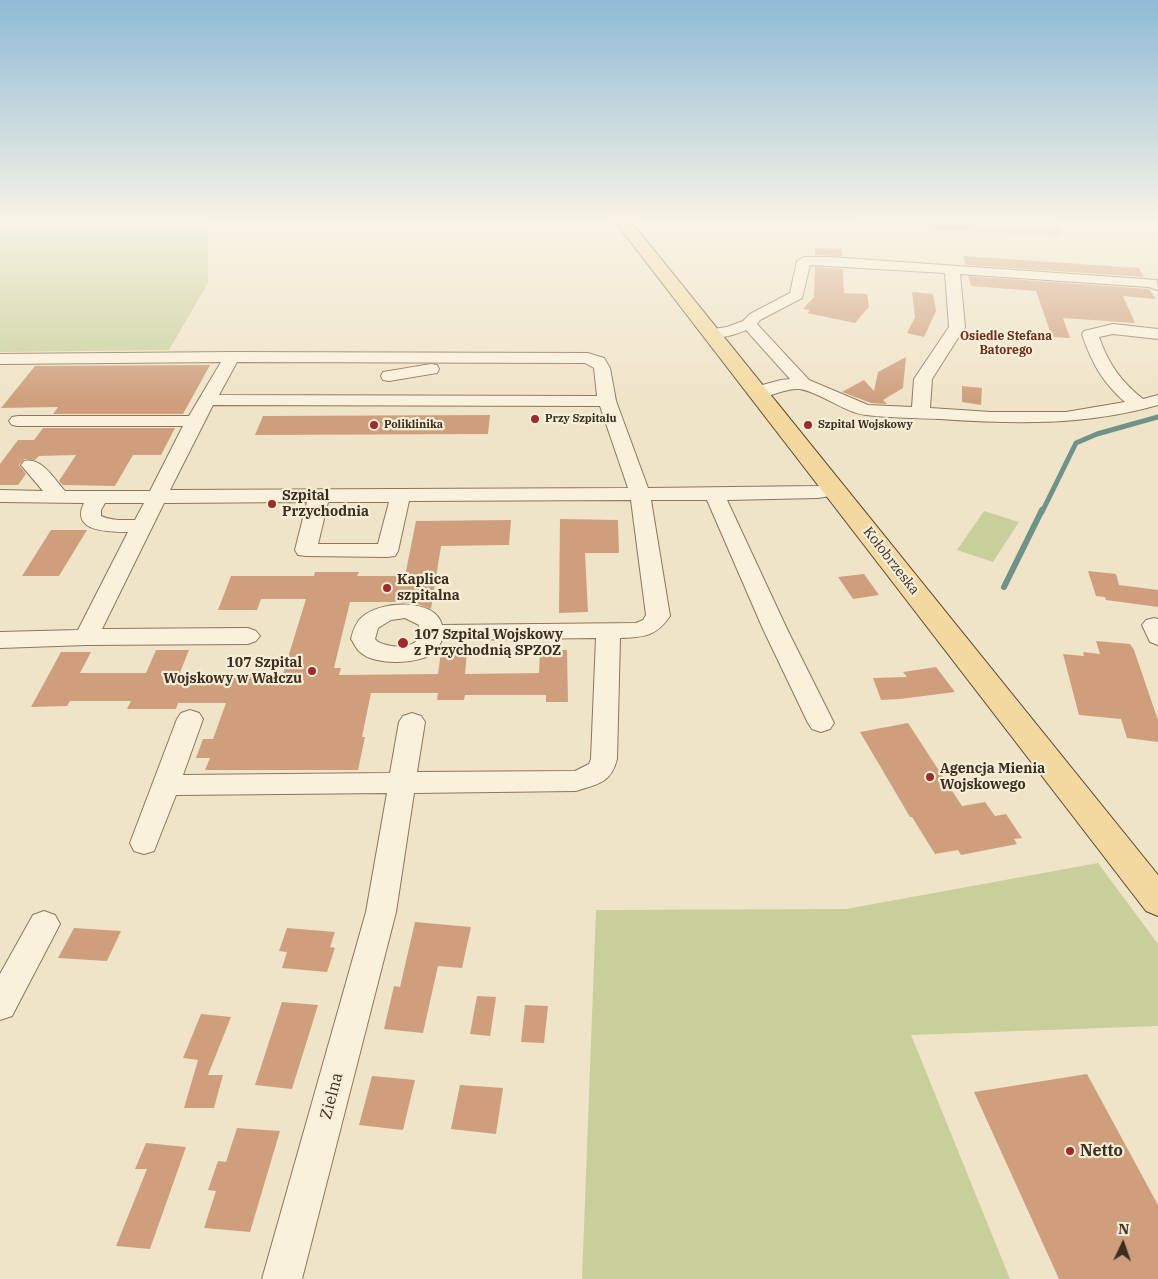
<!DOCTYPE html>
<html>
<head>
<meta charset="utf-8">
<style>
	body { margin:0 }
	#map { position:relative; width:1158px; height:1279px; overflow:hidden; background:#f0e4c8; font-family:"IBM Plex Serif",serif }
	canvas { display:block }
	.north { position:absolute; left:1098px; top:1219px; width:50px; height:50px; -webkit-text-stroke:4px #f7eed8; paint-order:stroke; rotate:3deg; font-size:14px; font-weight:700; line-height:20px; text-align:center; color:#3d2e20 }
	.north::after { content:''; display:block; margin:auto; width:18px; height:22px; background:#3d2e20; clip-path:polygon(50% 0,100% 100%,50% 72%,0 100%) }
</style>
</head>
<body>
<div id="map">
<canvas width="1158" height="1279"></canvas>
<div class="north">N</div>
</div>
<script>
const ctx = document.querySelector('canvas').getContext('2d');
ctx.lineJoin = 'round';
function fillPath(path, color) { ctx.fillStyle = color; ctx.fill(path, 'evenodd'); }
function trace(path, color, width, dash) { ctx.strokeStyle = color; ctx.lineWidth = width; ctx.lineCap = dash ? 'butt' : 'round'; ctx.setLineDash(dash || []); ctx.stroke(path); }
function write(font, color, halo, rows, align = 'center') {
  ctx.font = font + ' "IBM Plex Serif",serif'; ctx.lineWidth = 4.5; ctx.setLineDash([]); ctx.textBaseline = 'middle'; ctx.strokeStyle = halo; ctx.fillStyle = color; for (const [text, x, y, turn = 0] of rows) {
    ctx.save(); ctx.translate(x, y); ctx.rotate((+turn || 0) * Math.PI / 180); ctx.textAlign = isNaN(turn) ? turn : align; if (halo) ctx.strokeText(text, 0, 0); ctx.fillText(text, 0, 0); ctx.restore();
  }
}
const green = new Path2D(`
	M 0,223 L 208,223 L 208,283 L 169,350 L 0,352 Z
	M 845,223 L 1058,223 L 1062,237 L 859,224 Z
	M 984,511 L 1019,522 L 993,562 L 957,550 Z
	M 1098,863 L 1158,944 L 1158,1026 L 911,1035 L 1010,1279 L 582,1279 L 596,910 L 846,909 Z`);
const streamFar1 = new Path2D(`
	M 1042,512 L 1076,443 L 1097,434 L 1158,417`);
const stream = new Path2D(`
	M 1004,587 L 1042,510`);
const building = new Path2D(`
	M 815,248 L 842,249 L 842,256 L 815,255 Z
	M 963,256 L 1139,268 L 1144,277 L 966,265 Z
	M 815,267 L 843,269 L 844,293 L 867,294 L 869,307 L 855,323 L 807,313 L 810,310 L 803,309 L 814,297 Z
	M 968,276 L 1149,289 L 1156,299 L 1123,296 L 1135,323 L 1063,318 L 1070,338 L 1052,337 L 1036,291 L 971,286 Z
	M 912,292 L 933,294 L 936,311 L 924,337 L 907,333 L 915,317 Z
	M 906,357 L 903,388 L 883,400 L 887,404 L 871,403 L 842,392 L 864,380 L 874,391 L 878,372 Z
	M 210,365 L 183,414 L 53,414 L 58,407 L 1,408 L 35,366 Z
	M 962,386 L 982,388 L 981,405 L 962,402 Z
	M 490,415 L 488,434 L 255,435 L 263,416 Z
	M 43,428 L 175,428 L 161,455 L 133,455 L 115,486 L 63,485 L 59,481 L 76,455 L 39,456 L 35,460 L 24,459 L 19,465 L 26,474 L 18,485 L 0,485 L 0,464 L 18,440 L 34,440 Z
	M 560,519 L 618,520 L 619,553 L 585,553 L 588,612 L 559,613 Z
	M 511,520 L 509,545 L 441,546 L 431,609 L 418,604 L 400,602 L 350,602 L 334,668 L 341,668 L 339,675 L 438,674 L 441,652 L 467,652 L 465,674 L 539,673 L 540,650 L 567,650 L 568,702 L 546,702 L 546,695 L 465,695 L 464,700 L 437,700 L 438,693 L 371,693 L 362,737 L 365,737 L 358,770 L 205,770 L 210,758 L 196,758 L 203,739 L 213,739 L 226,703 L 178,703 L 176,709 L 127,709 L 131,701 L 70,701 L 67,706 L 31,707 L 61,652 L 91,652 L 80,673 L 146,673 L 156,650 L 189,650 L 179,675 L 283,674 L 306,599 L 261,599 L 257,610 L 218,610 L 231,576 L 314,576 L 315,572 L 359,572 L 357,576 L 405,576 L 416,521 Z
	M 51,530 L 87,530 L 59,576 L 22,576 Z
	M 1088,571 L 1116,574 L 1119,585 L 1158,590 L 1158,607 L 1106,600 L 1105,597 L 1096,596 Z
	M 864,574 L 879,595 L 853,599 L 838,577 Z
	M 1096,641 L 1130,644 L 1134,650 L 1158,720 L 1158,742 L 1127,738 L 1121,719 L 1079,715 L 1063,654 L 1084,656 L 1083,652 L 1100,654 Z
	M 936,667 L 955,692 L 900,699 L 881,700 L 873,678 L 907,677 L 903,672 Z
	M 908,723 L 962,806 L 985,802 L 995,816 L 1006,814 L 1022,838 L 1014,839 L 1017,844 L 961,855 L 958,850 L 935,854 L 912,817 L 910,817 L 860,732 Z
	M 415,922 L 471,927 L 462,968 L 438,966 L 423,1033 L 384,1029 L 394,986 L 400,987 Z
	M 74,928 L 121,931 L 107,961 L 58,958 Z
	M 287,928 L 335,932 L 330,947 L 335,948 L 327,972 L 282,968 L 287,952 L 279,951 Z
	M 477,996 L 496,997 L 490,1036 L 470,1034 Z
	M 282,1002 L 318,1005 L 292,1089 L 255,1085 Z
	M 525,1005 L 548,1006 L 544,1043 L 521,1042 Z
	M 201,1014 L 231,1017 L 208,1075 L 223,1075 L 214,1108 L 184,1108 L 198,1060 L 183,1058 Z
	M 1087,1074 L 1158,1205 L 1158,1279 L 1059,1279 L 974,1092 Z
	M 372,1076 L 415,1080 L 403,1130 L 359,1125 Z
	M 460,1085 L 503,1088 L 496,1134 L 451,1129 Z
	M 237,1128 L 280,1131 L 250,1232 L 204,1228 L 216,1191 L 208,1190 L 218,1161 L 226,1162 Z
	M 146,1143 L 186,1147 L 150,1249 L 116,1246 L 147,1169 L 135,1169 Z`);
const minor = new Path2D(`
	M 804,257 L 830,257 L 1157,280 L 1158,290 L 1149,287 L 960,274 L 965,327 L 932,379 L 930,408 L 991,412 L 1066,412 L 1125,402 C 1103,383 1091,362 1082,334 L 1084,331 L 1113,324 L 1158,329 L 1158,339 L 1113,334 L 1099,337 C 1108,363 1121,382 1143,399 L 1158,395 L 1158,405 C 1085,426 1014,424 939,419 C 915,418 890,418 866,415 C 845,413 818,391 799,389 C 782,388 768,400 751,396 L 748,392 L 751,388 L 781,380 L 790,379 L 746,330 C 734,335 720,340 706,336 L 704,333 L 706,330 L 727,327 L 743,321 L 750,314 L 790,293 L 797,261 ZM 810,265 L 945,273 L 949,327 L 914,379 L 912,407 L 868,405 L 809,380 L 757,324 L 760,320 L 802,298 Z
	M 232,352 L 588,353 L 604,358 L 610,368 L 616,401 L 648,488 L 818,486 L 835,484 L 842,486 L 845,490 L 842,494 L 818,498 L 727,500 L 787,629 L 834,723 L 830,729 L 821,732 L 812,729 L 808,723 L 763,629 L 707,500 L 651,500 L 670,616 C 656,637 643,637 620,638 L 617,759 C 611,783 598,784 576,791 L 414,793 L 396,912 L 302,1279 L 262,1279 L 366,912 L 387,793 L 176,795 L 154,851 L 144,854 L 134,851 L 130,843 L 177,719 L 181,713 L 190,710 L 199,713 L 203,719 L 183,775 L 390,773 L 399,722 L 403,716 L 412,713 L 421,716 L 425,722 L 417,772 L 575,771 L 589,764 L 591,759 L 596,638 L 442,640 C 440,644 438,648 435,651 C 422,665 374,666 360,652 C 356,649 354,643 351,639 C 353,631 355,624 361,618 C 378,601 435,597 442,625 L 636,623 L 643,620 L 646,615 L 631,500 L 409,501 L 398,551 L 395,556 L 387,557 L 306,556 L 298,555 L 295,550 L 307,502 L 164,503 L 102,629 L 248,628 L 256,631 L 260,636 L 256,641 L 248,644 L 86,645 L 0,648 L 0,632 L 78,630 L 128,532 C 109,532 70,532 84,503 L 0,502 L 0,490 L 43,491 L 21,465 L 24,461 C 42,457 54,479 65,491 L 150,491 L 183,426 L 18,426 L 12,425 L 9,421 L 12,417 L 18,416 L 189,416 L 221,362 L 0,364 L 0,354 ZM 237,362 L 585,363 L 594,368 L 597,396 L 219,395 ZM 213,405 L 600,406 L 628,488 L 170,490 ZM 328,502 L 389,502 L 378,544 L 318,544 ZM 105,503 L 144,503 L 135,520 C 124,520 112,521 101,516 L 101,510 ZM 405,618 L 419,625 L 421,636 C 412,650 391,648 378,642 L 375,639 L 378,628 L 391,620 Z
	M 431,364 L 437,365 L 439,369 L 437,373 L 389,381 L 383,380 L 381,376 L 383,372 Z
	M 1154,618 L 1158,619 L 1158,645 L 1150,642 L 1142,625 L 1146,620 Z
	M 44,911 L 55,915 L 60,924 L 12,1016 L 0,1020 L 0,974 L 33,915 Z`);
const major = new Path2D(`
	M 616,223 L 632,223 L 1158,875 L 1158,916 L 1146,911 Z`);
const markers = [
	[535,419,5,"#9e2a2b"],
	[374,425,5,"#9e2a2b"],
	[808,425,5,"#9e2a2b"],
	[272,504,5,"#9e2a2b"],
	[387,588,5,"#9e2a2b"],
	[403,643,6,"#9e2a2b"],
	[312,671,5,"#9e2a2b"],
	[930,777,5,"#9e2a2b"],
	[1070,1151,5,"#9e2a2b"]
];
const farPoinames = [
	["Przy Szpitalu",545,419],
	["Poliklinika",384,425],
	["Szpital Wojskowy",818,425]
];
const farNeighbourhoodnames = [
	["Osiedle Stefana",1006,337],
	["Batorego",1006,351]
];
const poiNames = [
	["Szpital",282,496],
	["Przychodnia",282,512],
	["Kaplica",397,580],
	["szpitalna",397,596],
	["107 Szpital Wojskowy",414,635],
	["z Przychodnią SPZOZ",414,651],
	["107 Szpital",302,663,"right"],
	["Wojskowy w Wałczu",302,679,"right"],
	["Agencja Mienia",940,769],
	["Wojskowego",940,785]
];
const streetNames = [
	["Kołobrzeska",891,561,52]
];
const nearStreetnames = [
	["Zielna",332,1096,-75]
];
const nearPoinames = [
	["Netto",1080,1151]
];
fillPath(green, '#c9cf9b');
trace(streamFar1, '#6f938a', 5);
trace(stream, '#6f938a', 6);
fillPath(building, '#cf9f7d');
trace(minor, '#8d765c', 2);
trace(major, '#5b4430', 2);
fillPath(minor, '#faf1dc');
fillPath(major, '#f3d9a0');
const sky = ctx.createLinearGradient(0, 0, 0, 402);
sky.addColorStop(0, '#8fbad6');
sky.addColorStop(0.55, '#f8f3e6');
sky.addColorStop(1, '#f8f3e600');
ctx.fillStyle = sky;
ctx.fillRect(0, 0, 1158, 402);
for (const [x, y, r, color] of markers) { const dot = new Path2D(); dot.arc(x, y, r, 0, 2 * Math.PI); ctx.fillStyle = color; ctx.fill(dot); trace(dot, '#f7eed8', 2); }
write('bold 11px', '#3d2e20', '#f7eed8', farPoinames, 'left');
write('bold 12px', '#6b2e1e', '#f7eed8', farNeighbourhoodnames);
write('bold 14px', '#3d2e20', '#f7eed8', poiNames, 'left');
write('14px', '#3d2e20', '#f7eed8', streetNames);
write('16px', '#3d2e20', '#f7eed8', nearStreetnames);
write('bold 16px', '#3d2e20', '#f7eed8', nearPoinames, 'left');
</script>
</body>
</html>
